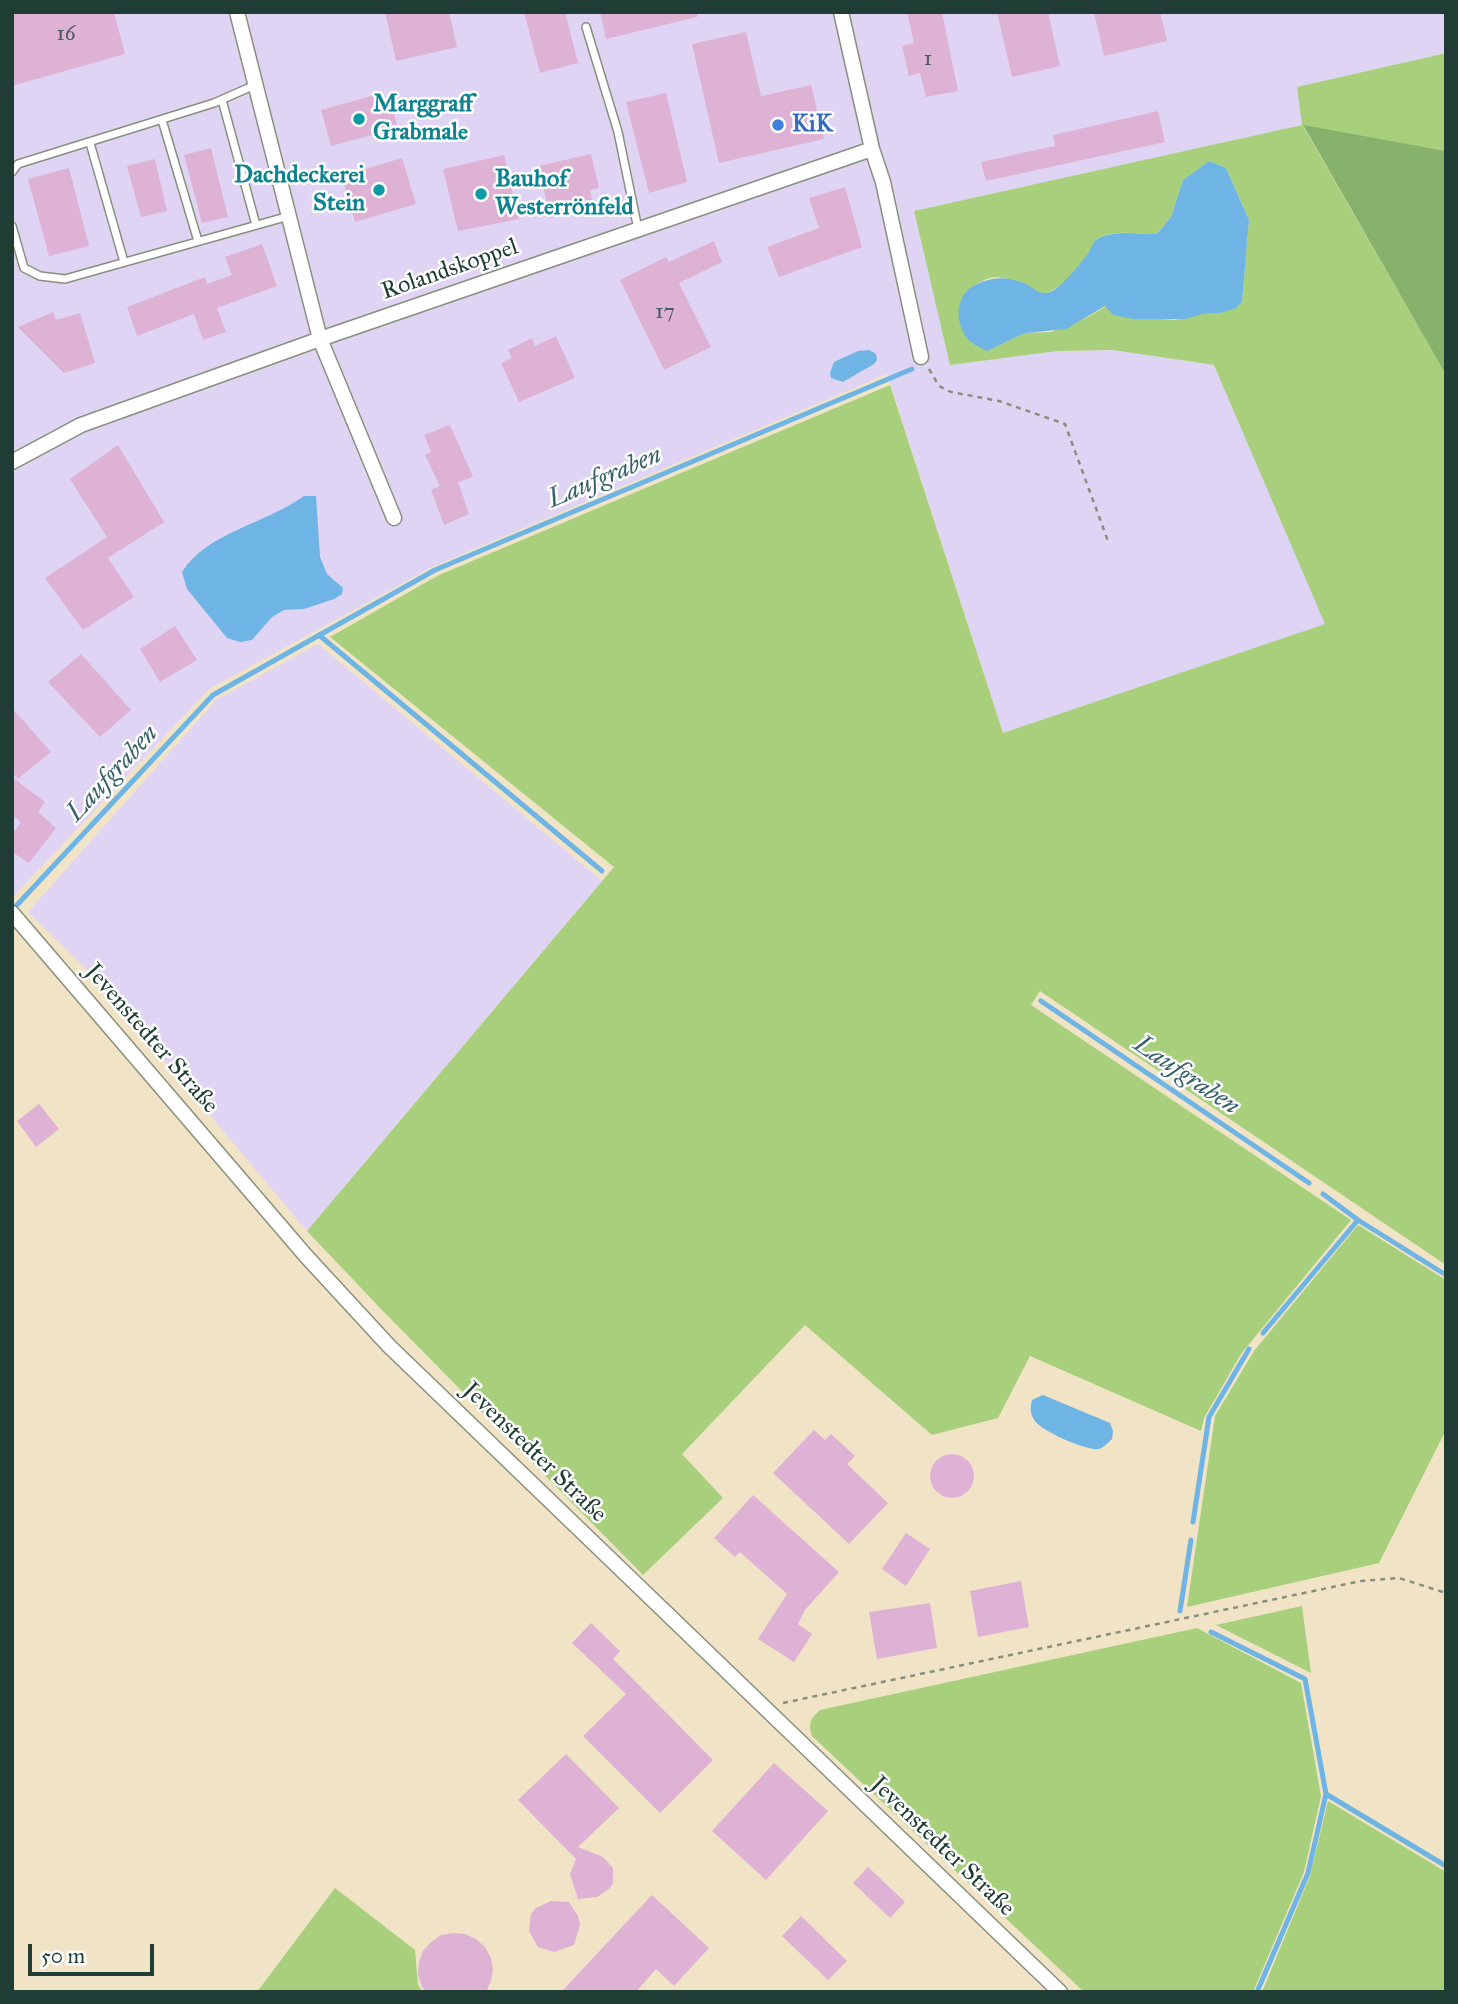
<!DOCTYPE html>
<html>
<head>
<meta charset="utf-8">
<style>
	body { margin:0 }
	#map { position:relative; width:1458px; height:2004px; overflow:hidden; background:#f1e3c6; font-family:"IM FELL Great Primer",serif }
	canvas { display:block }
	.frame { position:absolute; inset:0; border:14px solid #1f3d34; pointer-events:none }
	.scale { position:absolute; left:28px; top:1944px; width:126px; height:32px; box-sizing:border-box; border:4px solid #1f3d34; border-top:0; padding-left:9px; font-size:21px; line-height:24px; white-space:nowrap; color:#1f3d34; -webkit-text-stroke:5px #fff; paint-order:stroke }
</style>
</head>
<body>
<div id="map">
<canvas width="1458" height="2004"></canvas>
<div class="frame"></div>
<div class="scale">50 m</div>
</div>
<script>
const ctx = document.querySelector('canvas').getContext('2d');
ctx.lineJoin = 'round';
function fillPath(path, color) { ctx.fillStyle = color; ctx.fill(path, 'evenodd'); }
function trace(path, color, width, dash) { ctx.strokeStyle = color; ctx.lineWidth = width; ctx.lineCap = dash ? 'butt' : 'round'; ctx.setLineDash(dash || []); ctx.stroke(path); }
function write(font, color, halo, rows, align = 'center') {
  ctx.font = font + ' "IM FELL Great Primer",serif'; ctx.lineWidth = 5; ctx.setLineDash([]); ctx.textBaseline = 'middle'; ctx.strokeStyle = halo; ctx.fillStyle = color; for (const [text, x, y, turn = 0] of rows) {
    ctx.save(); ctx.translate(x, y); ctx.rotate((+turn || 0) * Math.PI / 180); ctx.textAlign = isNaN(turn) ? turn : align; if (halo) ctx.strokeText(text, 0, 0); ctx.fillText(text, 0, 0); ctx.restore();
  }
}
const built = new Path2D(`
	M 12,12 L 1446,12 L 1446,53 L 1297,87 L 1303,125 L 914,211 L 1057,351 L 1113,350 L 1214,365 L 1326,624 L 1003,733 L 887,374 L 434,566 L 209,689 L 13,897 Z
	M 318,644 L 602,881 L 307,1231 L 97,980 L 28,912 L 216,700 Z`);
const green = new Path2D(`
	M 1446,53 L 1446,151 L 1303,126 L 1446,375 L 1446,1265 L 1040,991 L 1031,1005 L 1351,1220 L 1241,1354 L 1204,1418 L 1201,1431 L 1030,1356 L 998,1418 L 932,1435 L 805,1325 L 682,1454 L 723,1498 L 643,1575 L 382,1310 L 307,1231 L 614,867 L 330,637 L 439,575 L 890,385 L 1003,733 L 1325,624 L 1214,365 L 1113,350 L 1057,351 L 950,365 L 914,211 L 1302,125 L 1297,87 ZM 1209,161 L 1226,168 L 1249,220 L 1242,302 L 1221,313 L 1203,314 L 1174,320 L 1154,318 L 1133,319 L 1106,306 L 1088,317 L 1051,332 L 1025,333 L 987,351 L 965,292 C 973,287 984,278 995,277 C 1011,277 1029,286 1042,294 C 1060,291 1078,269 1088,254 C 1093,247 1092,241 1101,237 C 1117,230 1139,234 1157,234 L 1171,217 L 1183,180 Z
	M 1358,1225 L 1446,1280 L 1446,1430 L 1379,1563 L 1187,1607 L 1215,1416 L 1254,1351 Z
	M 1302,1606 L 1311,1673 L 1216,1625 Z
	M 1197,1628 L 1301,1683 L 1321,1796 L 1304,1872 L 1253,1992 L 1084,1992 L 812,1736 C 808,1724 810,1719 820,1710 Z
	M 1328,1801 L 1446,1872 L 1446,1992 L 1262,1992 L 1310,1876 Z
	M 335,1888 L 415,1950 L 418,1984 L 422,1992 L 257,1992 Z`);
const forest = new Path2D(`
	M 1303,125 L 1446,151 L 1446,375 Z`);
const water = new Path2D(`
	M 1209,161 L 1226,168 L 1249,220 L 1242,302 L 1236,308 L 1221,313 L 1203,314 L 1185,319 L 1133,319 L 1113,315 L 1105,306 L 1066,329 L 1025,333 L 987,351 C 974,345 965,340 961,327 C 956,314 959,296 970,288 C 989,277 1005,275 1026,284 C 1034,288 1040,296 1050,292 C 1060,289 1080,264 1087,255 C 1092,249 1091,242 1099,238 C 1115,230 1139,234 1157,234 L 1171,217 L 1183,180 Z
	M 869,350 L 876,354 L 877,360 L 874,364 L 843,382 L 831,378 L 830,373 L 834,362 L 858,351 Z
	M 304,496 L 316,496 L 320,557 L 327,574 L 343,588 L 342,594 L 334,599 L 304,609 L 284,610 L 272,617 L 252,640 L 240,642 L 227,638 L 187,589 L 182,572 C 206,533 267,523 304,496 Z
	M 1043,1395 L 1110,1423 L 1113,1431 L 1112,1439 C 1108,1443 1104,1447 1099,1449 C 1086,1451 1042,1431 1035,1421 C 1030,1414 1030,1408 1032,1400 Z`);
const stream = new Path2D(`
	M 319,635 L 602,871
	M 16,906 L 213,695 L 435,570 L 912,369
	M 1041,1001 L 1309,1183
	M 1323,1194 L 1358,1220 L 1446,1275
	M 1263,1333 L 1358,1220
	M 1193,1522 L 1209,1417 L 1249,1349
	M 1180,1611 L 1191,1540
	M 1211,1632 L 1305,1679 L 1326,1794 L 1446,1866
	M 1257,1992 L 1308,1873 L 1326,1794`);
const building = new Path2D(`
	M 12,12 L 114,12 L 125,54 L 12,86 Z
	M 385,12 L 449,12 L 457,47 L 396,61 Z
	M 524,12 L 565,12 L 578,63 L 540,73 Z
	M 600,12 L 697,12 L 697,17 L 606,39 Z
	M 907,12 L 942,12 L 958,91 L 926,97 L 920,73 L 909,76 L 902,46 L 914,43 Z
	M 997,12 L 1048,12 L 1060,66 L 1012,77 Z
	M 1094,12 L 1160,12 L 1167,41 L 1104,56 Z
	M 746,32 L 761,96 L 811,85 L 824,139 L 719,163 L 692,44 Z
	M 666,93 L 687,182 L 649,193 L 626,102 Z
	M 375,95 L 378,105 L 390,101 L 398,128 L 331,146 L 321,110 Z
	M 1158,111 L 1165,142 L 986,181 L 981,162 L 1055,146 L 1053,135 Z
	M 211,148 L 228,217 L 202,223 L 184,155 Z
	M 591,154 L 599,188 L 590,190 L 594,208 L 550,218 L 539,166 Z
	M 504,155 L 519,219 L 458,231 L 443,169 Z
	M 402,158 L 416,204 L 355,222 L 342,176 Z
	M 155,159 L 167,211 L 141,217 L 127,166 Z
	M 69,168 L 89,246 L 49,256 L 28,179 Z
	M 845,187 L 862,247 L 779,277 L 767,247 L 819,228 L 809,198 Z
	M 714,241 L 722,262 L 679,283 L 711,347 L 664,370 L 620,280 L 666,257 L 669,262 Z
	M 262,244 L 277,286 L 217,308 L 226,332 L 203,340 L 194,314 L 137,336 L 127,307 L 205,277 L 207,284 L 232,275 L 225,257 Z
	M 53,312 L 56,320 L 80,313 L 95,363 L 64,373 L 18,327 Z
	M 556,336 L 575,378 L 519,402 L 501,363 L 512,358 L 508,350 L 532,338 L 535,346 Z
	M 450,425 L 473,477 L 458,482 L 469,514 L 444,525 L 431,490 L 440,486 L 425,455 L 431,452 L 424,435 Z
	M 118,445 L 164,522 L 108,558 L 134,597 L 83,630 L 45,578 L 107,537 L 70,479 Z
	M 175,626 L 197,660 L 160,682 L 140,649 Z
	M 81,654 L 131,710 L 100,737 L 48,682 Z
	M 12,708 L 51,752 L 18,779 L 12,772 Z
	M 12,777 L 45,802 L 38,812 L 56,828 L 29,863 L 12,852 L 12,835 L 21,822 L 12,815 Z
	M 39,1104 L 59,1129 L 36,1147 L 17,1121 Z
	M 814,1430 L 825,1440 L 831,1434 L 855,1456 L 847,1464 L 888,1503 L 849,1544 L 773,1473 Z
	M930 1476a22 22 0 1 1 44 0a22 22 0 1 1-44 0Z
	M 753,1495 L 839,1572 L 805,1610 L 798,1624 L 812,1634 L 794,1662 L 758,1639 L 787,1594 L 740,1552 L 735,1557 L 714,1538 Z
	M 906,1533 L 930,1549 L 906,1586 L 882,1569 Z
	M 1021,1581 L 1029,1627 L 978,1637 L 970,1591 Z
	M 930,1603 L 937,1648 L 877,1659 L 869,1612 Z
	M 591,1623 L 620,1651 L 613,1659 L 713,1760 L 660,1813 L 583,1736 L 626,1694 L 572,1643 Z
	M 566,1754 L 619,1808 L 578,1847 L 603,1857 L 613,1868 L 613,1883 L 609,1889 L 597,1897 L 578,1899 L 570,1874 L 576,1859 L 518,1800 Z
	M 774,1763 L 828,1811 L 766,1880 L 712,1831 Z
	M 868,1867 L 905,1902 L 890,1918 L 853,1883 Z
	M 652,1895 L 709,1948 L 674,1986 L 656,1969 L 636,1992 L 561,1992 Z
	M 551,1901 L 569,1902 L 578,1916 L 580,1925 L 574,1945 L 554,1952 L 538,1947 L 529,1931 L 531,1914 L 536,1908 Z
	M 801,1916 L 847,1961 L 828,1980 L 782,1936 Z
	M 453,1933 L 465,1934 L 476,1939 L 485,1947 L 491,1958 L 493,1969 L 491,1981 L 486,1992 L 426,1992 L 422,1987 L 418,1975 L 419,1962 L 423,1951 L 431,1942 L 441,1935 Z`);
const path = new Path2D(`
	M 929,369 L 939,386 L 951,392 L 999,401 L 1065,424 L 1108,541
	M 783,1703 L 1361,1581 L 1399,1578 L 1446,1593`);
const lane = new Path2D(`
	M 586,27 L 618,132 L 638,229
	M 222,100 L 256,225
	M 162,120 L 198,241
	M 90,143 L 124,262
	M 12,172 L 18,164 L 214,103 L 255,85
	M 12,226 L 24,268 L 40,276 L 65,279 L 289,216`);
const street = new Path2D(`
	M 237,12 L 320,339 L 394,518
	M 841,12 L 872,149 L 883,182 L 921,357
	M 12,462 L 81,425 L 320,339 L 872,149
	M 12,913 L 306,1256 L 389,1346 L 1060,1992`);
const markers = [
	[359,119,7,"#0f9aa8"],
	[778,125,7,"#3f7fe0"],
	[379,190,7,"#0f9aa8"],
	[481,194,7,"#0f9aa8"]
];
const numberNames = [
	["16",66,35],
	["1",928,60],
	["17",665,313]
];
const cultureNames = [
	["Marggraff",373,105],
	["Grabmale",373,133],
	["Dachdeckerei",365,176,"right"],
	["Stein",365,204,"right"],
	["Bauhof",495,180],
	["Westerrönfeld",495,208]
];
const shopNames = [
	["KiK",792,125]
];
const streetNames = [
	["Rolandskoppel",450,270,-19],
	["Jevenstedter Straße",151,1039,49],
	["Jevenstedter Straße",534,1453,44],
	["Jevenstedter Straße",942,1847,44]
];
const waterNames = [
	["Laufgraben",605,478,-23],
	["Laufgraben",113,774,-47],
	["Laufgraben",1186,1076,34]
];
fillPath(built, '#e0d4f4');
fillPath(green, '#a8d07c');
fillPath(forest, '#86b26c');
fillPath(water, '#6eb4e5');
trace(stream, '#6eb4e5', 5);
fillPath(building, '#deb2d5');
trace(lane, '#88907d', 10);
trace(street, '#88907d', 17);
trace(path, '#88907d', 2.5, [5, 5]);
trace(lane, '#fff', 7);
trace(street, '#fff', 14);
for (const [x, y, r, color] of markers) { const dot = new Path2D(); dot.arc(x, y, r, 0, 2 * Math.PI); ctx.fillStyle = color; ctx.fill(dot); trace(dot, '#fff', 2.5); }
write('21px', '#4f5a5c', null, numberNames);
write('bold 24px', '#0d838f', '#fff', cultureNames, 'left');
write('bold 24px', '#366cbe', '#fff', shopNames, 'left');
write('24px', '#1f3d34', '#fff', streetNames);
write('italic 26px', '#376169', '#fff', waterNames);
</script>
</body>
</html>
